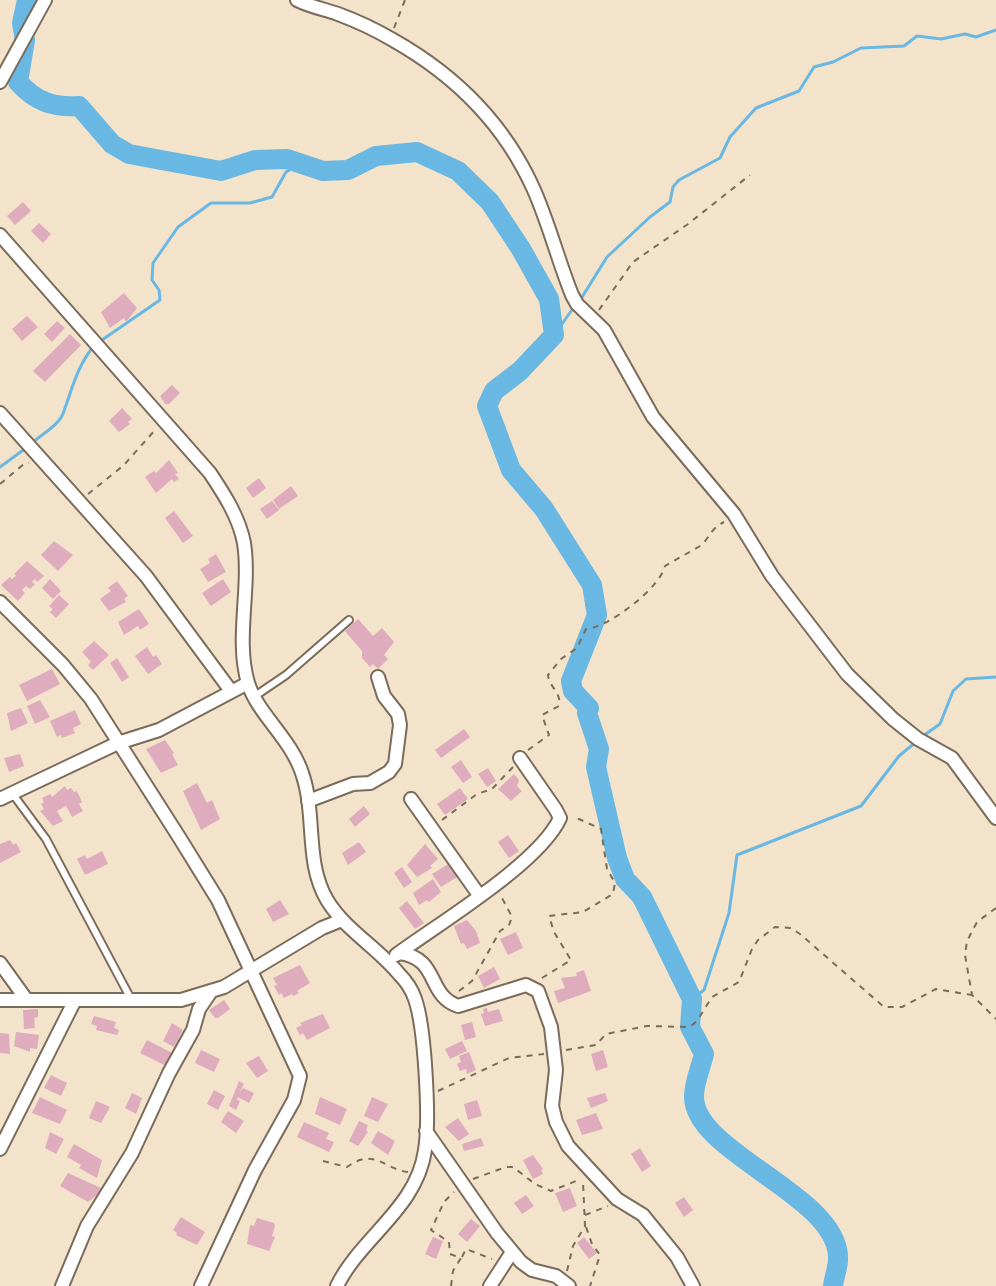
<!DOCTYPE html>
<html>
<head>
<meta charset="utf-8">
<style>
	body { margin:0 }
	canvas { display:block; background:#f3e3ca }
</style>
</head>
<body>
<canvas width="996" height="1286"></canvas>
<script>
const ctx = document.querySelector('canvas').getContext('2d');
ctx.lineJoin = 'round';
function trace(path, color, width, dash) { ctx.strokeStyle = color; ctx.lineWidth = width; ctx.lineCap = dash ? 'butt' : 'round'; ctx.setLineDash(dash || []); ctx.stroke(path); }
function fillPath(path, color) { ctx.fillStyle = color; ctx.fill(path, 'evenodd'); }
const stream = new Path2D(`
	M 579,302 L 607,257 L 650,217 L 670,202 L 673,187 L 679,180 L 720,158 L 730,137 L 756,108 L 799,91 L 814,67 L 833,62 L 861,48 L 904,46 L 917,36 L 941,39 L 965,34 L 976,37 L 996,30
	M 554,335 L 574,307
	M 102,340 L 160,300 L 159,290 L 152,280 L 153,263 L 178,227 L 211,203 L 250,203 L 272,197 L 286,172 L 301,164
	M 32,443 C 42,434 60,425 64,411 C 72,389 77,367 93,347
	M 0,467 L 26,448
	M 923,736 L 940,724 L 953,691 L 966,679 L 996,677
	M 692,999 L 704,990 L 729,913 L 737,855 L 861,806 L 899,756 L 917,741`);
const river = new Path2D(`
	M 27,0 L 22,23 L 25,40 L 18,82 C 35,101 53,108 79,106 L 112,144 L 129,154 L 221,171 L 255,160 L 287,159 L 323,171 L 348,170 L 376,156 L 417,152 L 458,171 L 490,202 L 521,249 L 549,299 L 554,335 L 520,371 L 494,391 L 487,406 L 511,470 L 544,509 L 592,585 L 597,615 L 571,681 L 573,691 L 589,708 L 587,713 L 599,749 L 596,767 L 617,858 L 625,879 L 642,897 L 692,999 L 690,1027 L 704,1054 C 701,1067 694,1083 694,1096 C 693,1152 835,1194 838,1256 C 839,1266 834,1276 833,1286`);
const building = new Path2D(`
	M 23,202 L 31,211 L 15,225 L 7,216 Z
	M 39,223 L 51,234 L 43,243 L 31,231 Z
	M 124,293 L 137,308 L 126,322 L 124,318 L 110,328 L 101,312 Z
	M 27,316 L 38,327 L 22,341 L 12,329 Z
	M 57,321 L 65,328 L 52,342 L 44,334 Z
	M 70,334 L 81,345 L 45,382 L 33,371 Z
	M 172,385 L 180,393 L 169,404 L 165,404 L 160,396 Z
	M 122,408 L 132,419 L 128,422 L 130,424 L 119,432 L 109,421 Z
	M 169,460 L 178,473 L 175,474 L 179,479 L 174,482 L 172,479 L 156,493 L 145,477 L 154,471 L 156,473 Z
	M 259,478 L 266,488 L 253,498 L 246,488 Z
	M 291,486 L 298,496 L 279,509 L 273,500 Z
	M 272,501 L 279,510 L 267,519 L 260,509 Z
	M 174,511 L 193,536 L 183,543 L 165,518 Z
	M 54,541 L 73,555 L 58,571 L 41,555 Z
	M 216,554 L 226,572 L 208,582 L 200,569 L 210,563 L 208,559 Z
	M 27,561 L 44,576 L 37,582 L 35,579 L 32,582 L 35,584 L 30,589 L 26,586 L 22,590 L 25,593 L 18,601 L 1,585 L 10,577 L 12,579 L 16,576 L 14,574 Z
	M 50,579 L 61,591 L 53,599 L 42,588 Z
	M 223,579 L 231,592 L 211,606 L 202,593 Z
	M 117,581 L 128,596 L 124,599 L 126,602 L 109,611 L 100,599 L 111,591 L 108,588 Z
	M 59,595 L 69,604 L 56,618 L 50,612 L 53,609 L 49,606 Z
	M 139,609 L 149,624 L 140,630 L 138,626 L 124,635 L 118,622 Z
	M 358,619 L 373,636 L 382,628 L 394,642 L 384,655 L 388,659 L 378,669 L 373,664 L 370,667 L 362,658 L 362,651 L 345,631 Z
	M 94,641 L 109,655 L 93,670 L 88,665 L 91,662 L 82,652 Z
	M 147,647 L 153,657 L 156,655 L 162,664 L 148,674 L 135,656 Z
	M 117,658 L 129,677 L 122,682 L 110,663 Z
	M 52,669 L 60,684 L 27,701 L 19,685 Z
	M 40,700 L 50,717 L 35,724 L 27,706 Z
	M 21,708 L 28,723 L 11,731 L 7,713 Z
	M 75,710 L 81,724 L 73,728 L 75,733 L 62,738 L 61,735 L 57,737 L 50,721 Z
	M 464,729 L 470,737 L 441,758 L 435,750 Z
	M 165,740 L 174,753 L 172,754 L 178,765 L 161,773 L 146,749 Z
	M 20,754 L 24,766 L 9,772 L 4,758 Z
	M 461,760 L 472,777 L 463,783 L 451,767 Z
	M 488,768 L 496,781 L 487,787 L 478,774 Z
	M 514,774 L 519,780 L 517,786 L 522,791 L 511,801 L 498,789 Z
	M 197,783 L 207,803 L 212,800 L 220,819 L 201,830 L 183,791 Z
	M 65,786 L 67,790 L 71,788 L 74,792 L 77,791 L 82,802 L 79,804 L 83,811 L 72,817 L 66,806 L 57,811 L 63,821 L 53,826 L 40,811 L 44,809 L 41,804 L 44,802 L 42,798 L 50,794 L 52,797 Z
	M 460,788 L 468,799 L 445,815 L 437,804 Z
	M 364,806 L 370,814 L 355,827 L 349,819 Z
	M 508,835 L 519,851 L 509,858 L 498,842 Z
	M 10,840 L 13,845 L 16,843 L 21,852 L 0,863 L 0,844 Z
	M 359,842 L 366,852 L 348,865 L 342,853 Z
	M 425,844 L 438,859 L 430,866 L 432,868 L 417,877 L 407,865 Z
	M 102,851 L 108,864 L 85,875 L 77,859 L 85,855 L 87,859 Z
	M 450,863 L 459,876 L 441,887 L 432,874 Z
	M 402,867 L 412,882 L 404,888 L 394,873 Z
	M 433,879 L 441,892 L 429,902 L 427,900 L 419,905 L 413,893 Z
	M 280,900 L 289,914 L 273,922 L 266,909 Z
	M 407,901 L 424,923 L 415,929 L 399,908 Z
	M 467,920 L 476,931 L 480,943 L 467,949 L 464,943 L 461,944 L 454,926 Z
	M 516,932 L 523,948 L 508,955 L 500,939 Z
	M 300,965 L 310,983 L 297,991 L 299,993 L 293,996 L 292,994 L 284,998 L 281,993 L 279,995 L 274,986 L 277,985 L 273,978 Z
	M 494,967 L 500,979 L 484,988 L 478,976 Z
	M 584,970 L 591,991 L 558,1003 L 554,991 L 565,988 L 561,978 L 577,976 L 576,973 Z
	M 224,1000 L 230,1009 L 218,1018 L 215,1018 L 209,1010 Z
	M 487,1008 L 488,1012 L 499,1009 L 503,1021 L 485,1026 L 481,1014 L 484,1013 L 483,1009 Z
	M 38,1009 L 38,1017 L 34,1018 L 35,1028 L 24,1029 L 23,1010 Z
	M 323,1014 L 330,1028 L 307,1040 L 303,1033 L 300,1035 L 296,1028 L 302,1025 L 300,1023 Z
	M 94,1016 L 116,1022 L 114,1028 L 119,1030 L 117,1035 L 96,1030 L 97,1026 L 91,1024 Z
	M 472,1022 L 476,1037 L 465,1040 L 461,1025 Z
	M 172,1023 L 183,1030 L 174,1047 L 163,1041 Z
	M 16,1032 L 39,1035 L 37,1049 L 30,1048 L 30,1052 L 14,1046 Z
	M 0,1033 L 9,1034 L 10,1054 L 0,1053 Z
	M 147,1040 L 172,1053 L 166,1066 L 140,1053 Z
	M 462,1041 L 467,1051 L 450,1059 L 445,1049 Z
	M 201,1050 L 220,1059 L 214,1072 L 195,1063 Z
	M 603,1050 L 608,1067 L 596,1071 L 591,1054 Z
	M 469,1052 L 476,1070 L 467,1074 L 466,1069 L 460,1071 L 457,1064 L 461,1062 L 459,1056 Z
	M 259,1056 L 268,1071 L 257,1078 L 246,1063 Z
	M 51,1075 L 67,1083 L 61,1096 L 44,1088 Z
	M 239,1081 L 244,1084 L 239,1093 L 243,1088 L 254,1093 L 249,1103 L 238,1097 L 237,1100 L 240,1101 L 236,1110 L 229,1106 Z
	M 214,1090 L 225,1096 L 218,1110 L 207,1104 Z
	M 132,1093 L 142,1098 L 136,1114 L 125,1108 Z
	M 605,1093 L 608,1101 L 591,1108 L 587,1098 Z
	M 40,1097 L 67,1110 L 60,1124 L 32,1113 Z
	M 320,1097 L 347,1109 L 340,1125 L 315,1114 Z
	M 372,1097 L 388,1104 L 378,1122 L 364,1116 Z
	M 477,1100 L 482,1116 L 468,1120 L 464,1104 Z
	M 96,1101 L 110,1107 L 101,1123 L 89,1118 Z
	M 228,1111 L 244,1121 L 236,1133 L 221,1122 Z
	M 596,1113 L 603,1129 L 582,1135 L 576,1120 Z
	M 458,1118 L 469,1134 L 459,1141 L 445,1127 Z
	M 359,1121 L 368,1125 L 366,1130 L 368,1132 L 358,1146 L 349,1141 Z
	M 304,1122 L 329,1133 L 326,1139 L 334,1142 L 329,1152 L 297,1137 Z
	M 378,1131 L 395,1141 L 388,1155 L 371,1143 Z
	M 50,1132 L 64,1139 L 56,1154 L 45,1148 Z
	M 481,1138 L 484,1146 L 464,1151 L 462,1144 Z
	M 74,1144 L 102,1160 L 97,1178 L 79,1168 L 81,1165 L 67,1157 Z
	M 640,1148 L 651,1166 L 642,1172 L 631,1154 Z
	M 533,1155 L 543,1169 L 541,1170 L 543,1174 L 533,1179 L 523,1160 Z
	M 68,1173 L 101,1188 L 97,1195 L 88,1202 L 60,1186 Z
	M 570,1188 L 577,1206 L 563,1212 L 555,1193 Z
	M 526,1195 L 534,1206 L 522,1214 L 514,1203 Z
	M 684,1197 L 693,1210 L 684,1217 L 675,1203 Z
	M 181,1217 L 205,1232 L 197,1245 L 176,1235 L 177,1233 L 173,1230 Z
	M 257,1218 L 274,1223 L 275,1226 L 272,1236 L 275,1237 L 269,1251 L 247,1244 L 250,1225 L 254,1226 Z
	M 471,1219 L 480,1226 L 467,1242 L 458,1234 Z
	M 433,1237 L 443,1241 L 436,1259 L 425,1254 Z
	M 584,1237 L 597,1253 L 589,1259 L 577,1243 Z`);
const path = new Path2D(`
	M 394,28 L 405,0
	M 599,310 L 633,262 L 688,224 L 750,175
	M 0,484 L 24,464 L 29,463
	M 88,494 L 124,465 L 155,430
	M 528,750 L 549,735 L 542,715 L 559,706 C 562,693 549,687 548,675 L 561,659 L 577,648 L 586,629 C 608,628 660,588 665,566 L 700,546 C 710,538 709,530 724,522
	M 442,820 L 477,794 L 492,789 L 513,767
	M 996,908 L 977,922 L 967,941 L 965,955 L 972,995 L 996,1019
	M 542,978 L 571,960 L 554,932 L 549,916 L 583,912 L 613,894 L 615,883 L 607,869 L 601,829 L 579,819 L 573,820
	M 459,991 L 472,981 L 500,931 L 509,925 L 512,917 L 501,896
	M 566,1050 L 596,1045 L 606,1034 L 647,1026 L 690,1027 L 697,1021 L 712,997 L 739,982 L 752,949 L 758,940 L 775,927 L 791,928 L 800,934 L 884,1007 L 902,1007 L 936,989 L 972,995
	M 438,1091 L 509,1058 L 544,1054
	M 323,1161 L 347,1167 C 375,1147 383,1169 408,1172
	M 473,1179 L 506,1167 L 513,1167 L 535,1184 L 551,1191 L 581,1179
	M 585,1215 L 608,1206
	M 586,1227 L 592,1244 L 600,1255 L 590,1286
	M 462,1257 L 466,1249 L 492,1259
	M 567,1271 L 573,1246 L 585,1226 L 583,1182
	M 451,1286 L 453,1271 L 461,1258 L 450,1254 L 449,1242 L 431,1230 L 444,1202 L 454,1192`);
const service = new Path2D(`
	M 255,696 L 286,675 L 349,620
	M 12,793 L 46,839 L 132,1001`);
const minor = new Path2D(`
	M 297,0 C 311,7 324,9 338,14 C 357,21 376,30 393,40 C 455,75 505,125 534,190 C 549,224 558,260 572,295 L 577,304 L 604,330 L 653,417 L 734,514 L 772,576 L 847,674 L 893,719 L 918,739 L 952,758 L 996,818
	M 0,82 L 45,0
	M 0,235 L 210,473 C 224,494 239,517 244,543 C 251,589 235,638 248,683 C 258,715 292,739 303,776 C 316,816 305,863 327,900 C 345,930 377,947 399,974 C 406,981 412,990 415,999 C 425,1027 430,1120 425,1150 C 417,1208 361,1237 337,1286
	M 0,413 L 146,576 L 231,691
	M 0,602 L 63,665 L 91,699 L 179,837 L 218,900 L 300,1076 L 294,1100 L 255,1170 L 201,1286
	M 0,799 L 118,743 L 159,730 L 248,683
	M 411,799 L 479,895
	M 308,801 L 353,784 L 370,783 L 389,772 L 395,764 L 400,725 L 398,714 L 384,696 L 378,677
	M 399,953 C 440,958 426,995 458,1006 L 526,985 L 538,991 L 551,1027 L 556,1070 L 552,1106 L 556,1122 L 568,1146 L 617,1199 L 643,1215 L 677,1257 L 693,1286
	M 396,955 C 438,924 540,863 560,818 L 556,810 L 520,758
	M 0,963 L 26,999
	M 0,1000 L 181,1000 L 224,987 L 322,928 L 342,920
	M 426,1131 L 497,1233 L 521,1262 L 532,1270 L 556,1276 L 569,1286
	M 0,1149 L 75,1000
	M 62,1286 L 87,1226 L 132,1153 L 169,1073 L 193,1030 L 199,1009 L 210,993
	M 490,1286 L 512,1252`);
trace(stream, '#69b7e3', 3);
trace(river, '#69b7e3', 20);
fillPath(building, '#dfacbe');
trace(service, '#7b6b5a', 10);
trace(minor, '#7b6b5a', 16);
trace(path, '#7b6b5a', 2, [6, 6]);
trace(service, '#fff', 6);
trace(minor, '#fff', 12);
</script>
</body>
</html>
